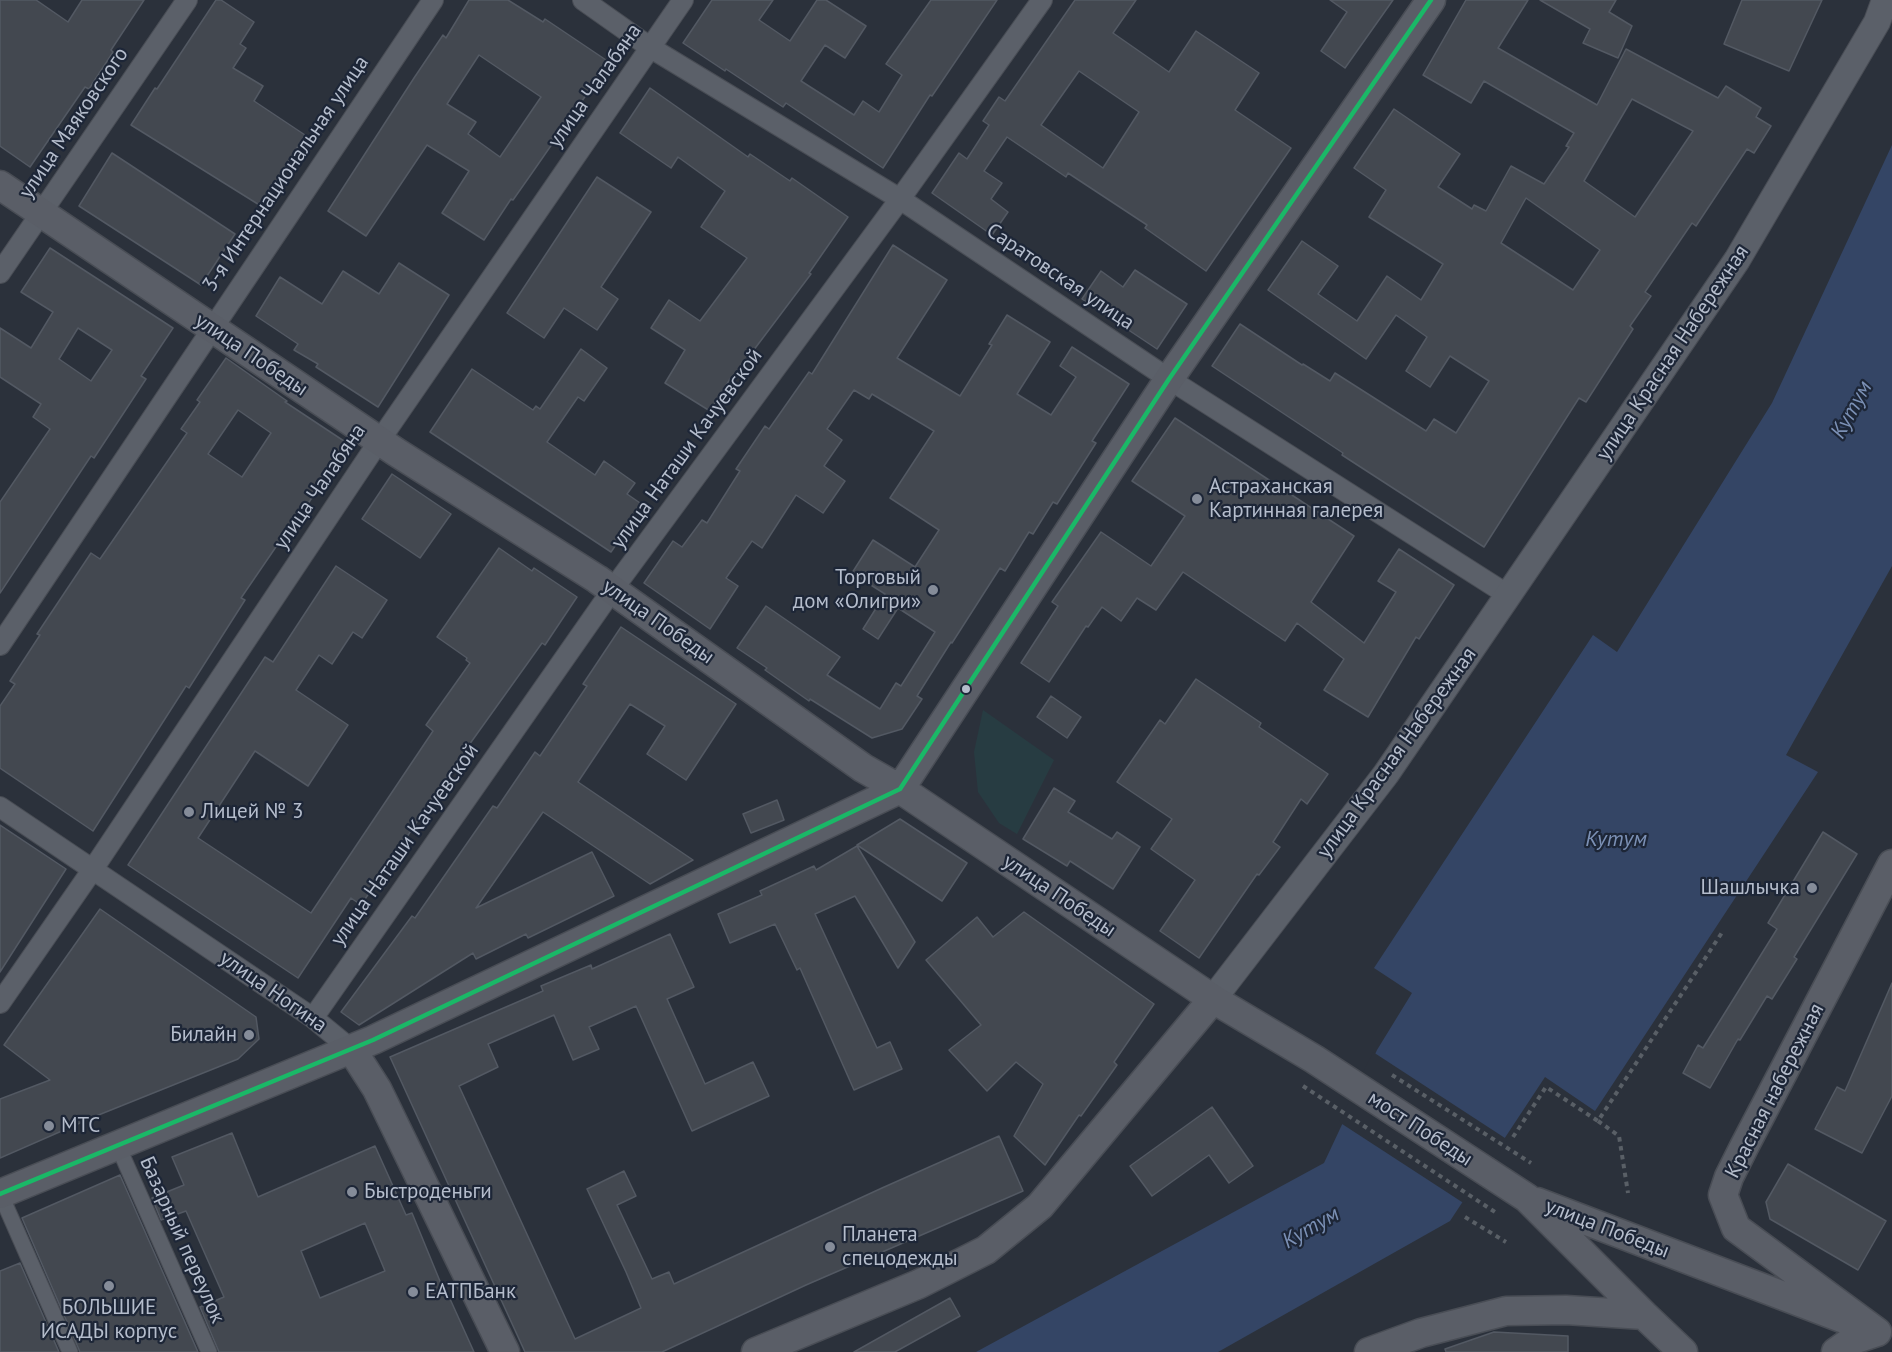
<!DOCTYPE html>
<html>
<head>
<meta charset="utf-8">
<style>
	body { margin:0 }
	canvas { display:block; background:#2b313b }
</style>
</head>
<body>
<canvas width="1892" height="1352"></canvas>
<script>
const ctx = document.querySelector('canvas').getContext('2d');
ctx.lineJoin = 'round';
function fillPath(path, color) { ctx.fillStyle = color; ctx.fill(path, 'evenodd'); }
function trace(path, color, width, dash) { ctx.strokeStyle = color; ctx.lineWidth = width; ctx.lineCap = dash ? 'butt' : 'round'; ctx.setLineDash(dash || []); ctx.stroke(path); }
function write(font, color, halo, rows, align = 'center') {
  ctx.font = font + ' "PT Sans",sans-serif'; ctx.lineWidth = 4.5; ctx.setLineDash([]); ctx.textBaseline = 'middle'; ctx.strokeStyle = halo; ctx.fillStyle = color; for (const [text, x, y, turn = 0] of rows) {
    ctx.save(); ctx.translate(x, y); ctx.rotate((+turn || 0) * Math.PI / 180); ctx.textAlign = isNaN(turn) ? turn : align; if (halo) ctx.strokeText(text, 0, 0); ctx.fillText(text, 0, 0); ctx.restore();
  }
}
const green = new Path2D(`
	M 983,710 L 1054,760 L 1017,834 L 999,823 L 978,792 L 974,752 Z`);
const water = new Path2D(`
	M 1892,145 L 1892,566 L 1786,755 L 1818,772 L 1595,1111 L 1545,1077 L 1450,1221 L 1218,1352 L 976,1352 L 1324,1163 L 1377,1050 L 1412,993 L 1374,968 L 1593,635 L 1617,652 L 1772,403 Z`);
const pier = new Path2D(`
	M 1373,1052 L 1508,1140 L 1465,1204 L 1339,1122 Z`);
const building = new Path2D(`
	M 0,0 L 36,0 L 68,22 L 82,0 L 144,0 L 111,50 L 113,52 L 89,89 L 85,87 L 30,167 L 0,146 Z
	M 216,0 L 221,0 L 254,22 L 240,44 L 246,48 L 233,68 L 263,86 L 254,101 L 305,135 L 261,206 L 131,125 L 155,88 L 157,89 Z
	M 469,0 L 508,0 L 543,22 L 545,19 L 609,62 L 532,173 L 513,200 L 511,199 L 484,240 L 442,213 L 469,171 L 427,145 L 366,236 L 328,211 L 414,78 L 443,35 L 446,38 ZM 479,55 L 541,97 L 500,157 L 468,134 L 476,122 L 447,104 Z
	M 712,0 L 773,0 L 759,20 L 790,41 L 817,0 L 826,0 L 866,26 L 845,58 L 825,45 L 801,81 L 854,115 L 863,101 L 879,112 L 902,75 L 886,64 L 931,0 L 997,0 L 932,96 L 930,95 L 883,168 L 786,103 L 783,107 L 726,69 L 725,71 L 683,43 Z
	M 1075,0 L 1136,0 L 1113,33 L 1169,72 L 1196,31 L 1259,73 L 1235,110 L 1291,148 L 1206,271 L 1145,228 L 1147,225 L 1068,173 L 1066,177 L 1007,137 L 984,171 L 1002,183 L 991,199 L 1008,212 L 992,235 L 932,193 L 959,153 L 967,159 L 989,125 L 983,121 L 999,97 L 1005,101 ZM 1079,71 L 1139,112 L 1103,168 L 1041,125 Z
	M 1330,0 L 1393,0 L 1345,68 L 1321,51 L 1347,12 Z
	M 1466,0 L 1528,0 L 1498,48 L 1597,105 L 1626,49 L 1718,98 L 1726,86 L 1761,108 L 1756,117 L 1771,126 L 1754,153 L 1747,149 L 1696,226 L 1692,223 L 1645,292 L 1651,296 L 1630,326 L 1633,329 L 1586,402 L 1579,398 L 1484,547 L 1342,455 L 1343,453 L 1212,366 L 1240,324 L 1302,365 L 1303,364 L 1330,381 L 1335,373 L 1426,431 L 1434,419 L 1456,433 L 1489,381 L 1450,356 L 1430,387 L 1406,371 L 1427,337 L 1396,315 L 1366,359 L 1268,290 L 1302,241 L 1338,266 L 1318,294 L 1357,321 L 1387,276 L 1421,300 L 1443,264 L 1369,217 L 1386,190 L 1354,168 L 1394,109 L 1460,154 L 1438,187 L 1472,209 L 1474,205 L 1486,211 L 1511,166 L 1544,184 L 1569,147 L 1566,146 L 1574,133 L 1484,81 L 1471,103 L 1423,75 ZM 1632,99 L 1693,131 L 1635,217 L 1584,181 ZM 1526,198 L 1600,250 L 1573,290 L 1501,243 Z
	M 1540,0 L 1616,0 L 1609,12 L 1632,26 L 1618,58 L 1583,43 L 1590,29 Z
	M 1742,0 L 1822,0 L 1789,71 L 1724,44 Z
	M 650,88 L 748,157 L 750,154 L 790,181 L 792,178 L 848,217 L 809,273 L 811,274 L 750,355 L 733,381 L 730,379 L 710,411 L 665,383 L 685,350 L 651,328 L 669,300 L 700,321 L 747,258 L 701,227 L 725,191 L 678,157 L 671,168 L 620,133 Z
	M 112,153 L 235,234 L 201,285 L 79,206 Z
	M 597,177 L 651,212 L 601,287 L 618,299 L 597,330 L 564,308 L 544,338 L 507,313 Z
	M 893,245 L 947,280 L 897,358 L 960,396 L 992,345 L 989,344 L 1007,315 L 1050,342 L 1017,394 L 1051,415 L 1076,377 L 1060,366 L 1072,347 L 1129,384 L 1092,441 L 1096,443 L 1057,504 L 1053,502 L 1033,534 L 1029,532 L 1005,571 L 1000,568 L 952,643 L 951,642 L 917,696 L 922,699 L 902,729 L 872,738 L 810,699 L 809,701 L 765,670 L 767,668 L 737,648 L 766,606 L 840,657 L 827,675 L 880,709 L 896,683 L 901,686 L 935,632 L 898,608 L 878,639 L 863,629 L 885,594 L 852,573 L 873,540 L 915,567 L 939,530 L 890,498 L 934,431 L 872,394 L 869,399 L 854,390 L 827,429 L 842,440 L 824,466 L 845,481 L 823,513 L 796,495 L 762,548 L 752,541 L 726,578 L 738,586 L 710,629 L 644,583 L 673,541 L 682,547 L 702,520 L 707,523 L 740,471 L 736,469 L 765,426 L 769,429 L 809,372 L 812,374 Z
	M 50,248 L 173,328 L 141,376 L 146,379 L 94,458 L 91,456 L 0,593 L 0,502 L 50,429 L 33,417 L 41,404 L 0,377 L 0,328 L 31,348 L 53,312 L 21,292 ZM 78,328 L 112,350 L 91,381 L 59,359 Z
	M 399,263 L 449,295 L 378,407 L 316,367 L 318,364 L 294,350 L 298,344 L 256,316 L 280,277 L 322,304 L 343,271 L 379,294 Z
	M 1135,270 L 1187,304 L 1157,349 L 1082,299 L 1101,271 L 1123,287 Z
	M 581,349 L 607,368 L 584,401 L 578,397 L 547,442 L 595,475 L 604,461 L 635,483 L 627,494 L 643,505 L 611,552 L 430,432 L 472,369 L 533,410 L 536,406 L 540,409 Z
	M 226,358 L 287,401 L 285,402 L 347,443 L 295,524 L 293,522 L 241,598 L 245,600 L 189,688 L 186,686 L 93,831 L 0,768 L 0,706 L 15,684 L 10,681 L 40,635 L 37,634 L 91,553 L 100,559 L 187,433 L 181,429 L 200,402 L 197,400 ZM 238,410 L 271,433 L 242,477 L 208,454 Z
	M 1175,418 L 1354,536 L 1311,602 L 1364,643 L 1396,592 L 1378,581 L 1399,549 L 1454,585 L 1419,639 L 1416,637 L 1368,717 L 1324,690 L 1344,659 L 1297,623 L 1285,641 L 1183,572 L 1156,610 L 1137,598 L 1121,621 L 1102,607 L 1088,627 L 1086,626 L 1049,682 L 1021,663 L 1058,606 L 1052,602 L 1101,532 L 1151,566 L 1185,516 L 1132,481 Z
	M 392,474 L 451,514 L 420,558 L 362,519 Z
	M 499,548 L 532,571 L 534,568 L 577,597 L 545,645 L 542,643 L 464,752 L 361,905 L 351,898 L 298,978 L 128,865 L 265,657 L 273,662 L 336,566 L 387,600 L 362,638 L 353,632 L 332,664 L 319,655 L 296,690 L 348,725 L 308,786 L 255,751 L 198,838 L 311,913 L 433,731 L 426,725 L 470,663 L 466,660 L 467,658 L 437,637 Z
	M 621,627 L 736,704 L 686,780 L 647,754 L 665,726 L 630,704 L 578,782 L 693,860 L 650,884 L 543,812 L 476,908 L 592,852 L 614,896 L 528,938 L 526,934 L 476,959 L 473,953 L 359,1025 L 341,1012 L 412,916 L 415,918 L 493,806 L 497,808 L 535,752 L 540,756 L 587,686 L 583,684 Z
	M 1196,679 L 1261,723 L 1259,727 L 1328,774 L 1307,804 L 1301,799 L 1273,842 L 1280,847 L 1259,875 L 1257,874 L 1199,958 L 1160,931 L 1195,880 L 1151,849 L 1172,819 L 1117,782 L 1160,720 L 1165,724 Z
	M 1051,696 L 1081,717 L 1067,738 L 1037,717 Z
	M 1054,788 L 1075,801 L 1068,812 L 1112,839 L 1117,832 L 1140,847 L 1113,889 L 1070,861 L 1067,866 L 1023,839 Z
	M 777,800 L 784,820 L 751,833 L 743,814 Z
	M 900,819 L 967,863 L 942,901 L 857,845 Z
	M 0,825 L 66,869 L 0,972 Z
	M 1823,832 L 1857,854 L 1794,957 L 1797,959 L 1772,999 L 1767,996 L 1740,1040 L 1738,1039 L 1710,1088 L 1683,1073 L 1698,1045 L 1703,1048 L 1777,929 L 1768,923 Z
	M 857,846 L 915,942 L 898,968 L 855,896 L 815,914 L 877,1048 L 890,1042 L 902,1069 L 854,1090 L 800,968 L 797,970 L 775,924 L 730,943 L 718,914 L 762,895 L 760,891 L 814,866 L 816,870 Z
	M 100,909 L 256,1017 L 259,1039 L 238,1059 L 96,1116 L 0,1158 L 0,1099 L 50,1080 L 4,1045 Z
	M 1024,912 L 1154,1004 L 1114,1062 L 1117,1065 L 1081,1116 L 1079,1115 L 1045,1165 L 1014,1136 L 1043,1084 L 1016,1062 L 987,1091 L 949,1050 L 981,1025 L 926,960 L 977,917 L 993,937 Z
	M 670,934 L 694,987 L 667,999 L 705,1084 L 753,1062 L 769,1096 L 692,1131 L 636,1006 L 589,1027 L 599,1049 L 573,1060 L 554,1015 L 488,1044 L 498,1067 L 459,1086 L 575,1339 L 641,1308 L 626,1272 L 587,1189 L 624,1171 L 636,1196 L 617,1205 L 652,1279 L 669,1272 L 674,1284 L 882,1188 L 999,1136 L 1023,1191 L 806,1285 L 662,1352 L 525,1352 L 390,1057 L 543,991 L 541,986 L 591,965 L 592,969 Z
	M 1892,983 L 1892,1096 L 1862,1153 L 1815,1129 L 1837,1087 L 1845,1091 Z
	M 1212,1107 L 1253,1166 L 1229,1183 L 1209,1155 L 1152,1196 L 1130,1166 Z
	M 232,1133 L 258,1197 L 375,1146 L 406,1215 L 412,1213 L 444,1291 L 446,1290 L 474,1352 L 219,1352 L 200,1307 L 224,1297 L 186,1211 L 161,1220 L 152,1198 L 184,1185 L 172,1157 ZM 365,1223 L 385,1271 L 320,1298 L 301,1251 Z
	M 1788,1164 L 1886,1221 L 1858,1270 L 1770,1219 L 1766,1202 Z
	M 120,1175 L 198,1352 L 80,1352 L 22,1218 Z
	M 20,1263 L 59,1352 L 0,1352 L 0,1271 Z
	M 950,1298 L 960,1316 L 895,1352 L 854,1352 Z
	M 1494,1332 L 1568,1336 L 1568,1352 L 1446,1352 L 1445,1349 Z`);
const path = new Path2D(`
	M 1392,1075 L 1531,1163
	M 1303,1086 L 1498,1214
	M 1598,1121 L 1619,1136 L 1628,1193
	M 1513,1137 L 1546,1087 L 1598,1121 L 1723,931
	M 1465,1217 L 1506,1242`);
const pedestrian = new Path2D(`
	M 118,1146 L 209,1352
	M 0,1193 L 70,1352`);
const minor = new Path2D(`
	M 583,0 L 651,48 L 900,199 L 1169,379 L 1508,595
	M 0,273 L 187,0
	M 0,645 L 433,0
	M 0,807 L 313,1018 L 352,1050
	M 0,1003 L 93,869 L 371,453 L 683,0
	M 313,1018 L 613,589 L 900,199 L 1042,0`);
const tertiary = new Path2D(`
	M 1213,999 L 1386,774 L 1737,260 L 1877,22 L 1885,0`);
const secondary = new Path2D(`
	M 0,185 L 396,452 L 597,579 L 863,768 L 900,789 L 1213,999 L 1314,1059 L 1527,1198 L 1644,1315 L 1683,1352
	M 352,1050 L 377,1089 L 505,1352
	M 0,1194 L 373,1040 L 900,789 L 1169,379 L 1431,0
	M 1537,1202 L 1844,1319
	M 1877,1332 L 1736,1228 L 1723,1195 L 1729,1177 L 1744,1147 L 1892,864
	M 756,1352 L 919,1284 L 986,1250 L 1040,1206 L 1213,999
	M 1369,1352 L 1421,1333 L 1506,1311 L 1566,1310 L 1644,1315
	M 1836,1352 L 1853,1340 L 1877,1332`);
const bus1 = new Path2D(`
	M 0,1194 L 373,1040 L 900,789 L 1169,379 L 1431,0`);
const markers = [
	[1197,499,6,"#858c99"],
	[933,590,6,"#858c99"],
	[966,689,5,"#b5bdcc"],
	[189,812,6,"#858c99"],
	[1812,888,6,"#858c99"],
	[249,1035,6,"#858c99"],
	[49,1126,6,"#858c99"],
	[352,1192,6,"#858c99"],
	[830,1247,6,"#858c99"],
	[109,1286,6,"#858c99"],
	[413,1292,6,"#858c99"]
];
const streetNames = [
	["улица Чалабяна",595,86,-55],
	["улица Маяковского",74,123,-56],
	["3-я Интернациональная улица",286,174,-56],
	["Саратовская улица",1060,277,34],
	["улица Красная Набережная",1673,353,-56],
	["улица Победы",251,355,34],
	["улица Наташи Качуевской",687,449,-54],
	["улица Чалабяна",320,487,-56],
	["улица Победы",658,622,35],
	["улица Красная Набережная",1397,753,-54],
	["улица Наташи Качуевской",405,845,-55],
	["улица Победы",1059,896,34],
	["улица Ногина",273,992,35],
	["Красная набережная",1775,1091,-63],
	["мост Победы",1420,1129,33],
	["улица Победы",1607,1229,21],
	["Базарный переулок",182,1240,66]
];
const poiNames = [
	["Астраханская",1209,487],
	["Картинная галерея",1209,511],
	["Торговый",921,578,"right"],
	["дом «Олигри»",921,602,"right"],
	["Лицей № 3",201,812],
	["Шашлычка",1800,888,"right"],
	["Билайн",237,1035,"right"],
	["МТС",61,1126],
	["Быстроденьги",364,1192],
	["Планета",842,1235],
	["спецодежды",842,1259],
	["ЕАТПБанк",425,1292],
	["БОЛЬШИЕ",109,1308,"center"],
	["ИСАДЫ корпус",109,1332,"center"]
];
const waterNames = [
	["Кутум",1852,410,-61],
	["Кутум",1616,840],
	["Кутум",1311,1228,-30]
];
fillPath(green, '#273c42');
fillPath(water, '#344565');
fillPath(pier, '#2b313b');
fillPath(building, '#434850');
trace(building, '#535963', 1.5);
trace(pedestrian, '#494d55', 17);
trace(minor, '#494d55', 22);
trace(tertiary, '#494d55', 28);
trace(secondary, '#494d55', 31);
trace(path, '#595f66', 4, [4.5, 4.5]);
trace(pedestrian, '#5b6069', 15);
trace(minor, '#5b6069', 20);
trace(tertiary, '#5b6069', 26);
trace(secondary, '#5a5e67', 28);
trace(bus1, '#1ab867', 4.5);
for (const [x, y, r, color] of markers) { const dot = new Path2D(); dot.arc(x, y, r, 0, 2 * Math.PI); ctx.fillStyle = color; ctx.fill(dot); trace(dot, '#1d2637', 2); }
write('21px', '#b5bdcc', '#1d2637', streetNames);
write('21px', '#b5bdcc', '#1d2637', poiNames, 'left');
write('italic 22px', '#7b90b5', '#1d2637', waterNames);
</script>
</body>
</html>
